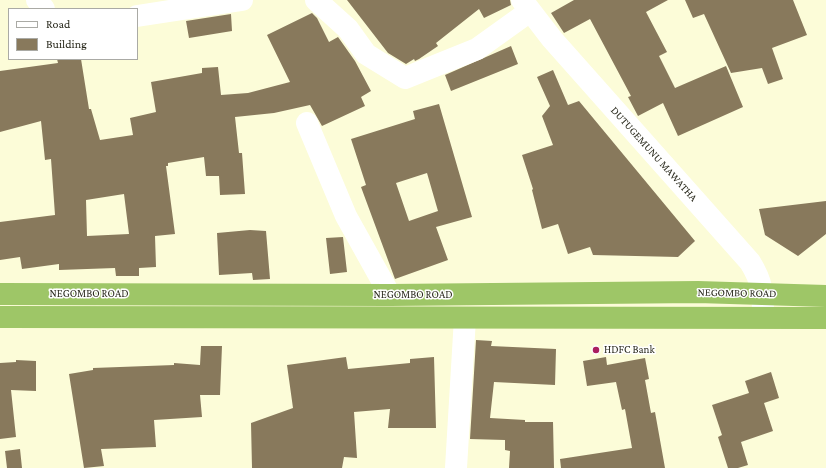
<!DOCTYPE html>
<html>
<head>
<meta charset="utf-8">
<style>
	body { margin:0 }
	#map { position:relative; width:826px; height:468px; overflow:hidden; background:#fcfcd8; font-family:"Crimson Pro",serif }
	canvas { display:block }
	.legend { position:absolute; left:8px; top:8px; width:130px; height:52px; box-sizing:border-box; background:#fff; border:1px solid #aaaaa5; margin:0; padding:5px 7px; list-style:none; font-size:12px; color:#2a2a1d }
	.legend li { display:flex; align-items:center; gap:8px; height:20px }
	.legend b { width:20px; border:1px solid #aaaaa5 }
</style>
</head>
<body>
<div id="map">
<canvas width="826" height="468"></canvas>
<ul class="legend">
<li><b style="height:5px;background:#fff"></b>Road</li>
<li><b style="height:11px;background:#88795c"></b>Building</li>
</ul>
</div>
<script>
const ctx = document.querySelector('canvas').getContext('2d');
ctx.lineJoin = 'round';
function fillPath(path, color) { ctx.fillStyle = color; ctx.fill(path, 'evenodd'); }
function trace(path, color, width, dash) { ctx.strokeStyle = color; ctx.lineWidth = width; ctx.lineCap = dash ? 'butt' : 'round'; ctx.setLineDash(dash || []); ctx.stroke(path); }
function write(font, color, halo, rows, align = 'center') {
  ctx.font = font + ' "Crimson Pro",serif'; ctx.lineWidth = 3; ctx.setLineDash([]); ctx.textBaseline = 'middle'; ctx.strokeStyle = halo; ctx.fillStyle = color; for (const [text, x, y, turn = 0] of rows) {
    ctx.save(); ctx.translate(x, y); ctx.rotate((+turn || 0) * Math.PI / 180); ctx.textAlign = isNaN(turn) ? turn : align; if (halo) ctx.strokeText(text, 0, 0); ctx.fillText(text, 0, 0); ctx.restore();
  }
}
const building = new Path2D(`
	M 347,0 L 510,0 L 511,5 L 484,18 L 479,9 L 436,43 L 438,46 L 419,59 L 415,61 L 414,59 L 406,64 L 388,53 Z
	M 574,0 L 668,0 L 646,12 L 667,52 L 659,56 L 675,88 L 726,66 L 743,107 L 678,136 L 663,103 L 638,116 L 628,97 L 631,96 L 590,19 L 564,33 L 551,13 Z
	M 685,0 L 793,0 L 807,35 L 772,48 L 783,79 L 768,84 L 762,68 L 731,73 L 704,14 L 693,18 Z
	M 312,13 L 317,18 L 329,42 L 338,37 L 355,61 L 371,91 L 361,97 L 365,106 L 322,126 L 310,105 L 274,113 L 235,117 L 239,153 L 242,153 L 245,194 L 220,195 L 219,176 L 206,176 L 204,157 L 168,163 L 168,166 L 166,166 L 175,234 L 155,236 L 156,267 L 139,268 L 139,276 L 116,276 L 115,268 L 59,270 L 59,264 L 22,269 L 20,257 L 0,260 L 0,222 L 55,215 L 51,159 L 45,160 L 41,121 L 0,132 L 0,71 L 58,63 L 57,59 L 81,59 L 89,109 L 91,109 L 100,140 L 133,135 L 130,118 L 156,112 L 151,82 L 202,73 L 202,68 L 218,67 L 221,95 L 248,93 L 290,82 L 267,35 ZM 124,194 L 129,234 L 87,236 L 86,200 Z
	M 231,14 L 232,31 L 189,38 L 186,21 Z
	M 511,46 L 518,64 L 451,91 L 445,75 Z
	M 553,70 L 568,105 L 579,101 L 695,241 L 678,257 L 593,255 L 590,247 L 568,254 L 558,224 L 542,229 L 532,190 L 533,189 L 522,155 L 553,145 L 542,116 L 550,106 L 537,77 Z
	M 439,104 L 472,217 L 436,227 L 448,260 L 395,279 L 361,187 L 366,185 L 351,139 L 415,119 L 413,111 ZM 427,173 L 438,211 L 409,221 L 396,183 Z
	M 826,201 L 826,234 L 798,256 L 765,235 L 759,209 Z
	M 250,230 L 266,231 L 270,279 L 253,280 L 252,273 L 219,275 L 217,233 Z
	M 343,237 L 347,272 L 330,274 L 326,238 Z
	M 476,340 L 492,341 L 491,346 L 556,349 L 555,385 L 494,382 L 490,418 L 525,420 L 525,422 L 553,422 L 554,468 L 509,468 L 510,451 L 505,450 L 505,440 L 470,439 Z
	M 201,346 L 222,346 L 220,395 L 200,395 L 202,417 L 154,420 L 156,447 L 101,449 L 104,466 L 84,468 L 69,374 L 93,370 L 93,368 L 174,365 L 174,363 L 200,365 Z
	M 346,357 L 348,369 L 410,363 L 410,359 L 434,357 L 436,428 L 388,428 L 390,409 L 354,412 L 357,458 L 344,457 L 342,468 L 252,468 L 251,423 L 293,408 L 287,365 Z
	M 606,357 L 607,365 L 645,358 L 649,379 L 645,380 L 651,413 L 655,412 L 665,468 L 561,468 L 560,459 L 632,448 L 625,409 L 622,410 L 616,382 L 587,386 L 583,361 Z
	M 16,360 L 36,361 L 36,391 L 11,390 L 16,437 L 0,439 L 0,363 L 16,362 Z
	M 771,372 L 779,398 L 764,403 L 773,431 L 741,442 L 748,465 L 738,468 L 728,468 L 718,437 L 722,435 L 712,405 L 749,393 L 745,381 Z
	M 20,449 L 22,468 L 7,468 L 5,451 Z`);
const minor = new Path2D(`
	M 37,0 L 44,9
	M 316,0 L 348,29 L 366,54 L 405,78 L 477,49 L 530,11
	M 522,0 L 552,39 L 750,262 C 763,283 763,294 763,317
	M 137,16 L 242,0
	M 307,123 L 346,216 L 390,295
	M 456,468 L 465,318`);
const highway = new Path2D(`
	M 0,294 L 390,295 L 698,292 L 826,296
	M 0,317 L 826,318`);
const markers = [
	[596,350,4,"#aa1e5f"]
];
const streetNames = [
	["DUTUGEMUNU MAWATHA",654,154,48],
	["NEGOMBO ROAD",737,293,1],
	["NEGOMBO ROAD",89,294],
	["NEGOMBO ROAD",413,295]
];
const poiNames = [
	["HDFC Bank",604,350]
];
fillPath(building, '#88795c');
trace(minor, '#fff', 22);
trace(highway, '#9ec667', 22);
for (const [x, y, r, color] of markers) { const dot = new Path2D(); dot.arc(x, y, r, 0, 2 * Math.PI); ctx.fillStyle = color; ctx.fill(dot); trace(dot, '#fff', 1.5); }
write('11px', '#2a2a1d', '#fff', streetNames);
write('11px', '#2a2a1d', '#fff', poiNames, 'left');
</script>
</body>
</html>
